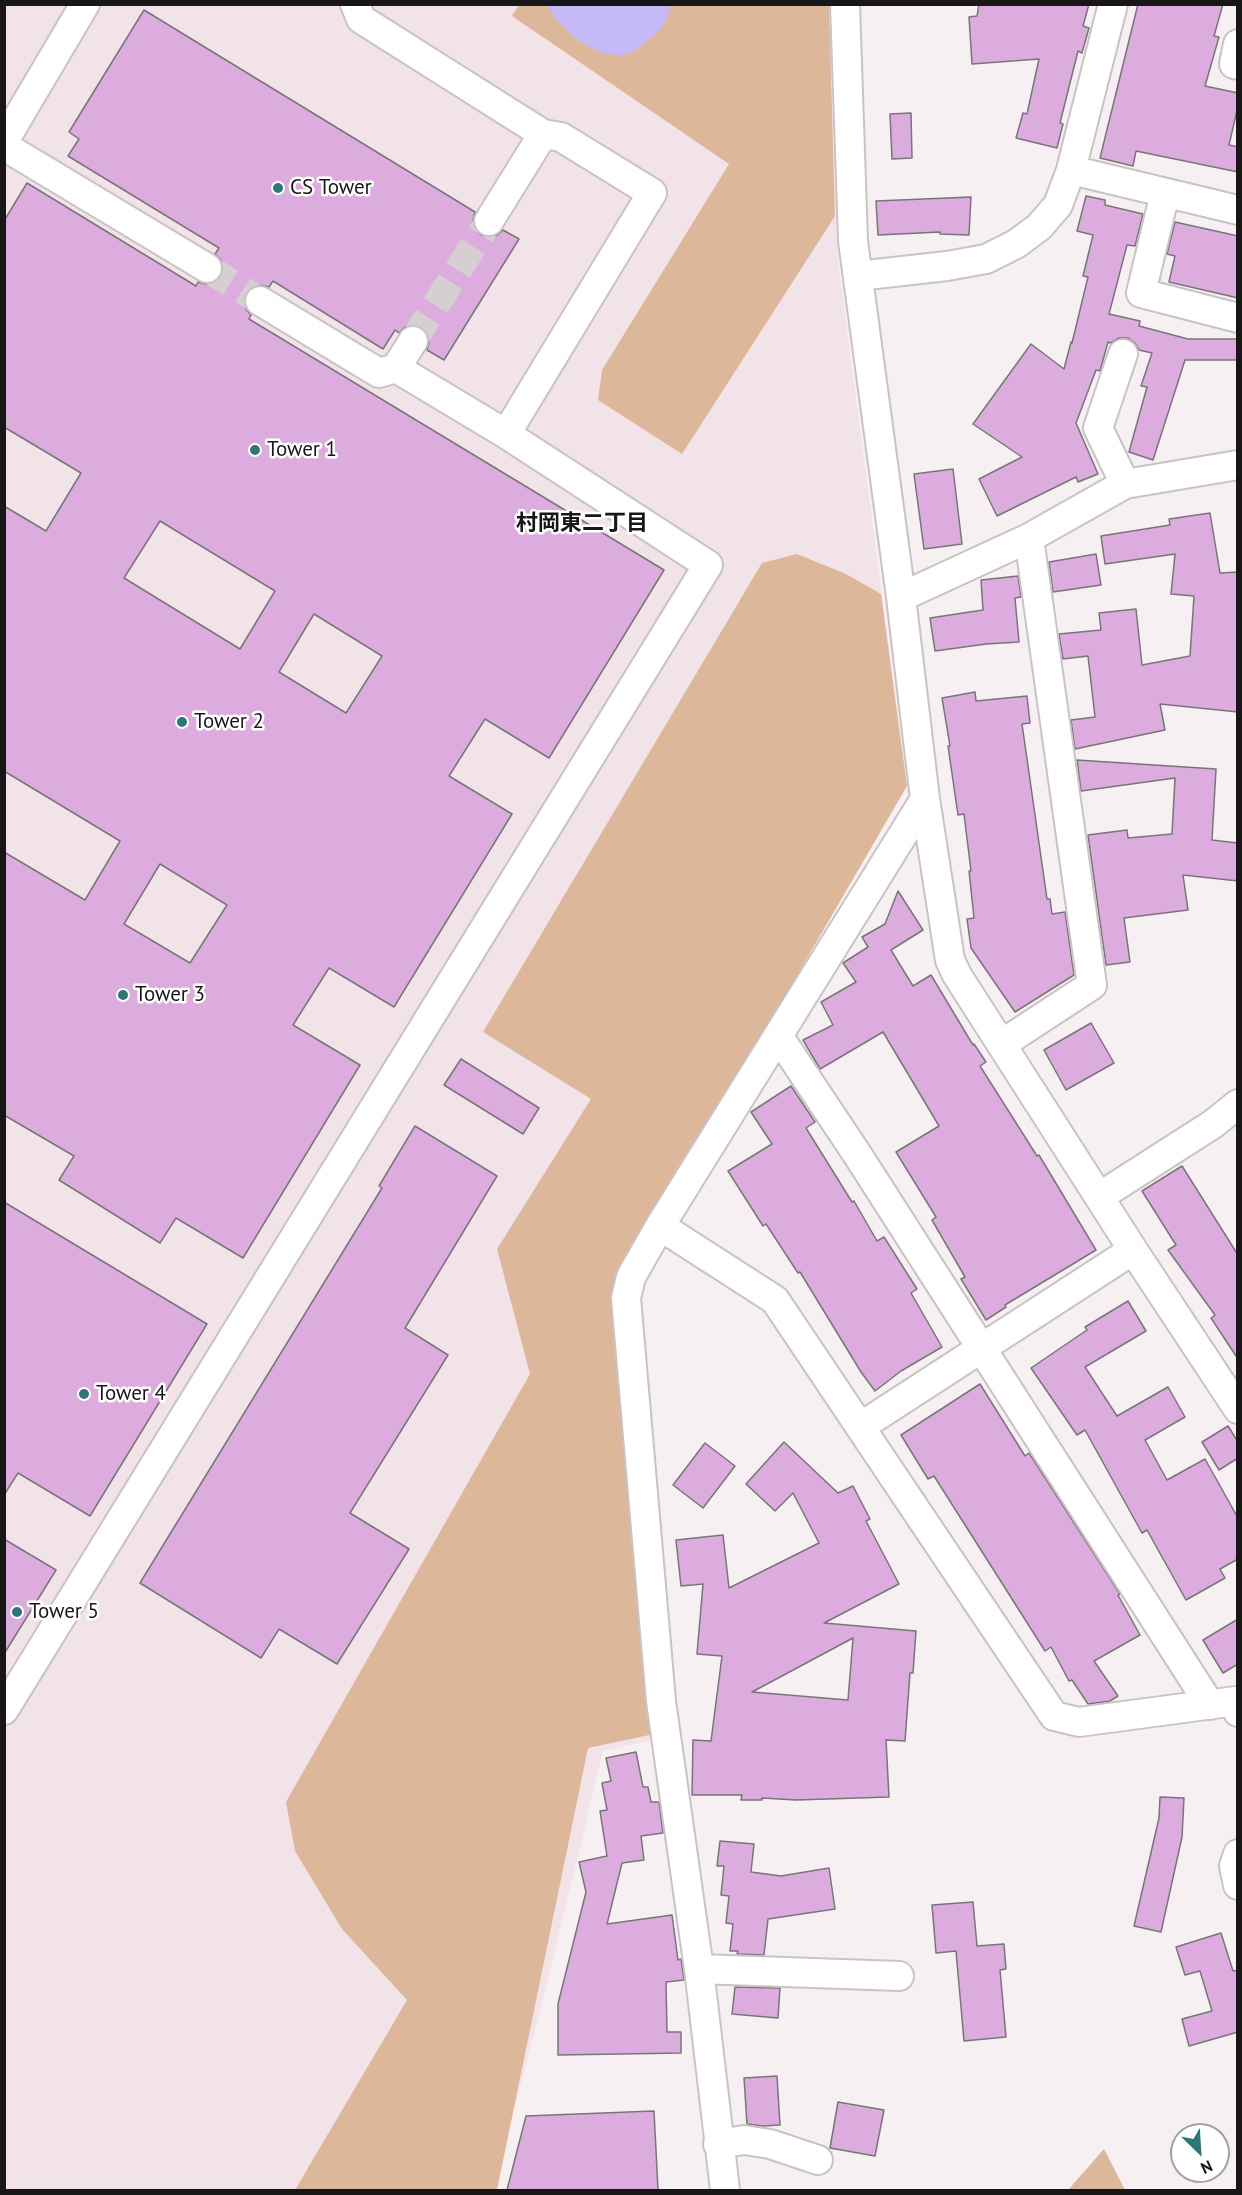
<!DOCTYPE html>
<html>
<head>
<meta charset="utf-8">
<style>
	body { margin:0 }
	#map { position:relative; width:1242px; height:2195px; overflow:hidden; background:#f6f0f2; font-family:"PT Sans",sans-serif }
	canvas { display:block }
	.frame { position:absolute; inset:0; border:6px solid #181617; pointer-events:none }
	.north { position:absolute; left:1170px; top:2123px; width:60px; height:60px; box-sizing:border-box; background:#fff; border:2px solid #a3a2a2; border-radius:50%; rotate:155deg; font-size:16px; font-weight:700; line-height:24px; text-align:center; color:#181617 }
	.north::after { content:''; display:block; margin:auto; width:21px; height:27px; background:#2e7779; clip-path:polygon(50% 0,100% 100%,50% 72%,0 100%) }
</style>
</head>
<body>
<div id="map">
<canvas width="1242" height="2195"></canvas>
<div class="frame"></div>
<div class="north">N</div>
</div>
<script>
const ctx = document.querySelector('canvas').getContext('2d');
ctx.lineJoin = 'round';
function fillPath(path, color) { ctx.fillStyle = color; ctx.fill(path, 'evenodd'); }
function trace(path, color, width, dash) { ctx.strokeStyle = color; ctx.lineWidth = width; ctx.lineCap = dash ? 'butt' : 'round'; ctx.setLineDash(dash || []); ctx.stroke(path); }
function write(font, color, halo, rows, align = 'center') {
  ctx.font = font + ' "PT Sans","Noto Sans JP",sans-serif'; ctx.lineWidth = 5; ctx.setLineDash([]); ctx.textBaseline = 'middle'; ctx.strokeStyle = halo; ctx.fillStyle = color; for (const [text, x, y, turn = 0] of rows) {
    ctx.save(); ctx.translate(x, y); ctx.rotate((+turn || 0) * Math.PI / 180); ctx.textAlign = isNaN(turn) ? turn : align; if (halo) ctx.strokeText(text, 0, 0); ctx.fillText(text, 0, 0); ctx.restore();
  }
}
const built = new Path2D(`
	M 5,5 L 829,5 L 837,253 L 907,786 L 603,1292 L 659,1739 L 603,1751 L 545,1992 L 493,2190 L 5,2190 Z`);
const green = new Path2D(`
	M 519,5 L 549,5 L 548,7 L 669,10 L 670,5 L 829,5 L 835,216 L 682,454 L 598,400 L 602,370 L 729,164 L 512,16 Z
	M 797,554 L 846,574 L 881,594 L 907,786 L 611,1296 L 654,1734 L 588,1748 L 497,2190 L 295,2190 L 407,2000 L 342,1929 L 295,1851 L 286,1802 L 530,1374 L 497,1249 L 591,1099 L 483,1032 L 762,563 Z
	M 1104,2149 L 1125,2190 L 1068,2190 Z`);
const water = new Path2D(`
	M 549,4 L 670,4 L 670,5 C 669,20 662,30 650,39 C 643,44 632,55 622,55 C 592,57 563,31 548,7 Z`);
const building = new Path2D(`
	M 979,4 L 1089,4 L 1083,26 L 1089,28 L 1082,53 L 1078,51 L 1060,123 L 1063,124 L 1057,148 L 1016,138 L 1023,113 L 1027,114 L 1039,59 L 972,64 L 969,17 L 977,16 Z
	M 1138,4 L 1223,4 L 1214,36 L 1219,37 L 1205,86 L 1238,93 L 1238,106 L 1229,145 L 1238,147 L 1238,172 L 1136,151 L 1133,166 L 1100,158 Z
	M 144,10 L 475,212 L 473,220 L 474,228 L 481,235 L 489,237 L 496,236 L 503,230 L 519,239 L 444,360 L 427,350 L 429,342 L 428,334 L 421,327 L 413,325 L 405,327 L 399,333 L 395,330 L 383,349 L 273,281 L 269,287 L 260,285 L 252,287 L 246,292 L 244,301 L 246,309 L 251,315 L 249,319 L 664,570 L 549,758 L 485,719 L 449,776 L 512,814 L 394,1007 L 329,968 L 293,1025 L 360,1065 L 243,1258 L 176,1218 L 160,1243 L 59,1180 L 74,1156 L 4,1115 L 4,852 L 85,900 L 120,841 L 4,771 L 4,506 L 46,531 L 81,473 L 4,427 L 4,221 L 27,183 L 196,286 L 198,282 L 206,284 L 214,283 L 221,277 L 223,268 L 221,260 L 215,254 L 219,248 L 68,156 L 79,139 L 69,132 ZM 160,521 L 275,591 L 240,649 L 124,578 ZM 314,614 L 382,656 L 346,713 L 279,672 ZM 160,864 L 227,905 L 190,963 L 124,924 Z
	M 911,113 L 912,158 L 892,159 L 890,114 Z
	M 1086,196 L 1105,200 L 1105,205 L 1143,214 L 1135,246 L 1127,245 L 1109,314 L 1140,321 L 1139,326 L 1188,339 L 1238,339 L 1238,360 L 1185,360 L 1153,460 L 1129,452 L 1147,387 L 1141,386 L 1152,353 L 1139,350 L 1135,343 L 1128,338 L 1119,338 L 1111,343 L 1108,342 L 1100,371 L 1096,370 L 1076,423 L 1098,474 L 1078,482 L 1076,477 L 997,516 L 979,479 L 1022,457 L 973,424 L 1031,344 L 1064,369 L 1071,342 L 1072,343 L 1088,277 L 1083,276 L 1093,235 L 1077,231 Z
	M 971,197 L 969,235 L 940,234 L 940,232 L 878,235 L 876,201 Z
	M 1175,222 L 1238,236 L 1238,298 L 1169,282 L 1175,256 L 1167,254 Z
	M 953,469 L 962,544 L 924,549 L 914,474 Z
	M 1210,513 L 1220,573 L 1238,572 L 1238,712 L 1160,704 L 1165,730 L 1075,749 L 1071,720 L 1095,717 L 1088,656 L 1063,659 L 1059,634 L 1101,630 L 1099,613 L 1136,609 L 1142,665 L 1190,656 L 1194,596 L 1171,594 L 1175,554 L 1105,564 L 1101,536 L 1170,525 L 1169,519 Z
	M 1096,554 L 1101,585 L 1053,592 L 1049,562 Z
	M 1018,576 L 1021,597 L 1015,598 L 1019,642 L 986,644 L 935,651 L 930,618 L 983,610 L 981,580 Z
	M 975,692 L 976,701 L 1027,696 L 1030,723 L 1022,724 L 1047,899 L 1050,899 L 1052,914 L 1065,912 L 1074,975 L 1015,1012 L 971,948 L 967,919 L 974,918 L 969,871 L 971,871 L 964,814 L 958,815 L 948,746 L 950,746 L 942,698 Z
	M 1077,760 L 1216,769 L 1212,840 L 1238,843 L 1238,881 L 1183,875 L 1188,910 L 1124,918 L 1130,962 L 1106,965 L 1088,835 L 1127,830 L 1128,838 L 1172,834 L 1175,778 L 1081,791 Z
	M 898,891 L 923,930 L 891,950 L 913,986 L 931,975 L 973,1045 L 974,1044 L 986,1062 L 980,1066 L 1037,1156 L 1039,1155 L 1096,1250 L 1005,1305 L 1006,1307 L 986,1320 L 961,1279 L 965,1277 L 932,1220 L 936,1217 L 896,1152 L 939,1126 L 883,1032 L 820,1069 L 803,1040 L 833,1025 L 821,1002 L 856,982 L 843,963 L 868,947 L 862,937 L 885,924 Z
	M 1091,1023 L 1114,1063 L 1066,1090 L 1044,1050 Z
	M 461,1059 L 539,1108 L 523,1134 L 444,1085 Z
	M 791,1086 L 815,1122 L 806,1128 L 852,1202 L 854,1201 L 877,1241 L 884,1237 L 917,1289 L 911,1293 L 942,1347 L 901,1371 L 875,1391 L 861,1372 L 800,1272 L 798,1273 L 766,1224 L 763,1226 L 728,1171 L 772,1144 L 751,1112 Z
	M 415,1126 L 497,1176 L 405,1328 L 448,1355 L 350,1513 L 409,1549 L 337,1664 L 279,1629 L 261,1658 L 140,1583 L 382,1188 L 379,1186 Z
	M 1182,1166 L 1238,1255 L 1238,1359 L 1211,1318 L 1215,1315 L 1168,1250 L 1176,1245 L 1142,1191 Z
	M 4,1202 L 207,1324 L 90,1516 L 18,1473 L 4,1495 Z
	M 1128,1301 L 1146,1331 L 1085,1367 L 1117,1416 L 1168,1387 L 1185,1417 L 1145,1440 L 1167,1480 L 1205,1459 L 1238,1518 L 1238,1559 L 1220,1569 L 1225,1578 L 1186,1600 L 1147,1530 L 1142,1533 L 1085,1430 L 1077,1435 L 1031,1368 L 1087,1330 L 1085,1327 Z
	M 980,1384 L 1025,1456 L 1029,1453 L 1120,1594 L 1118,1595 L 1140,1635 L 1094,1661 L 1118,1696 L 1110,1701 L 1088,1704 L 1072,1680 L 1069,1681 L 1051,1647 L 1045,1651 L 934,1476 L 928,1479 L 901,1435 Z
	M 1228,1426 L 1238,1442 L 1238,1458 L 1219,1470 L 1202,1442 Z
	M 784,1442 L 838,1493 L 853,1486 L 870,1519 L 866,1521 L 899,1584 L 824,1623 L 916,1631 L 913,1673 L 910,1673 L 905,1741 L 886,1740 L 889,1797 L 796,1800 L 762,1798 L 762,1800 L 741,1800 L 742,1795 L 692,1795 L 693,1740 L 711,1741 L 722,1656 L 697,1654 L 703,1584 L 681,1586 L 676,1540 L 723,1535 L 729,1588 L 819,1543 L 793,1493 L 775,1511 L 746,1484 ZM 853,1638 L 848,1700 L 752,1692 Z
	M 705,1443 L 735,1466 L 703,1508 L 673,1485 Z
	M 4,1539 L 56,1570 L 4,1654 Z
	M 1238,1619 L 1238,1664 L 1223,1673 L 1203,1640 Z
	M 636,1752 L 643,1787 L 648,1787 L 651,1802 L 659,1802 L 663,1833 L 641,1836 L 644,1860 L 622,1863 L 607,1924 L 672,1915 L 678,1960 L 681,1959 L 684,1980 L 666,1982 L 667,2032 L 681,2032 L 681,2053 L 558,2055 L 558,2004 L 586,1892 L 579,1862 L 607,1856 L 600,1811 L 607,1810 L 602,1783 L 611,1781 L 606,1758 Z
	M 1160,1797 L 1184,1798 L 1182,1837 L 1161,1932 L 1134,1926 L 1159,1818 Z
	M 720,1841 L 754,1844 L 751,1872 L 781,1876 L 829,1868 L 835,1909 L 768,1919 L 764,1955 L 737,1954 L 738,1951 L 730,1951 L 733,1924 L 726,1923 L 729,1896 L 721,1895 L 724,1866 L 717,1866 Z
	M 973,1902 L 977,1946 L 1004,1944 L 1006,1969 L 1000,1970 L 1006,2037 L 964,2041 L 956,1951 L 936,1953 L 932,1905 Z
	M 1221,1933 L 1233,1971 L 1238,1970 L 1238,2032 L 1189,2046 L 1182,2019 L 1212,2011 L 1200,1971 L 1185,1975 L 1176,1947 Z
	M 735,1987 L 780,1988 L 778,2018 L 732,2014 Z
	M 777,2076 L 780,2125 L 763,2126 L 747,2124 L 744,2078 Z
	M 838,2102 L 884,2110 L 875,2156 L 830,2148 Z
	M 654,2111 L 658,2190 L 507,2190 L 526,2116 Z`);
const minorTunnel = new Path2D(`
	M 207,268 L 260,301
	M 413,341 L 489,221`);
const minor = new Path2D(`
	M 355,4 L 361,19 L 543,134 L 561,137 L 652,193 L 506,434
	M 845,4 L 853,241 L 901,597 L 925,799 L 950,960 L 957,975 L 1133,1250 L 1238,1409
	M 1238,44 L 1234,64 L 1238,65
	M 4,141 L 85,4
	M 4,146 L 207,268
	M 1071,170 L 1238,210
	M 1165,193 L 1141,293 L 1238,318
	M 489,221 L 543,134
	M 858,276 L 947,266 L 986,259 L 1016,244 L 1039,227 L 1058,205 L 1071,170 L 1113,4
	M 260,301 L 379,373 L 396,368 L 413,341
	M 1123,354 L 1098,428 L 1125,484
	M 901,597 L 1029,538 L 1125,484 L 1238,465
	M 779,1037 L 857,1154 L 1210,1705
	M 1002,1044 L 1092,985 L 1029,538
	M 1099,1197 L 1213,1124 L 1238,1104
	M 660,1226 L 775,1300 L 1054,1716 L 1079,1722 L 1236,1701 L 1238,1712
	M 860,1427 L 1133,1250
	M 4,1710 L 708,565 L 506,434 L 396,368
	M 1238,1854 L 1234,1866 L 1238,1885
	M 699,1969 L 899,1976
	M 718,2144 L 744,2140 L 770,2144 L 818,2160
	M 725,2190 L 699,1969 L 661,1701 L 626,1298 L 631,1277 L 660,1226 L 925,799`);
const markers = [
	[278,188,6,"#2e7779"],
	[255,450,6,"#2e7779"],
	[182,722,6,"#2e7779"],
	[123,995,6,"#2e7779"],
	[84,1394,6,"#2e7779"],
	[17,1612,6,"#2e7779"]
];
const poiNames = [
	["CS Tower",290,188],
	["Tower 1",267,450],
	["Tower 2",194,722],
	["Tower 3",135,995],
	["Tower 4",96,1394],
	["Tower 5",29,1612]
];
const neighbourhoodNames = [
	["村岡東二丁目",582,524]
];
fillPath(built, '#f2e3e8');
fillPath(green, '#ddb799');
fillPath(water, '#c5b9f7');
fillPath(building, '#dcacde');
trace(building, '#787579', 1.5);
trace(minorTunnel, '#d5cfd1', 28, [28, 14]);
trace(minor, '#c9c3c5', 32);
trace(minor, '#fff', 28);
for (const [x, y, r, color] of markers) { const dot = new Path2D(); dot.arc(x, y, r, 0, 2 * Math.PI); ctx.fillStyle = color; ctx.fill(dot); trace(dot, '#fff', 2); }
write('21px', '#181617', '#fff', poiNames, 'left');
write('bold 22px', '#181617', '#fff', neighbourhoodNames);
</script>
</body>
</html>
